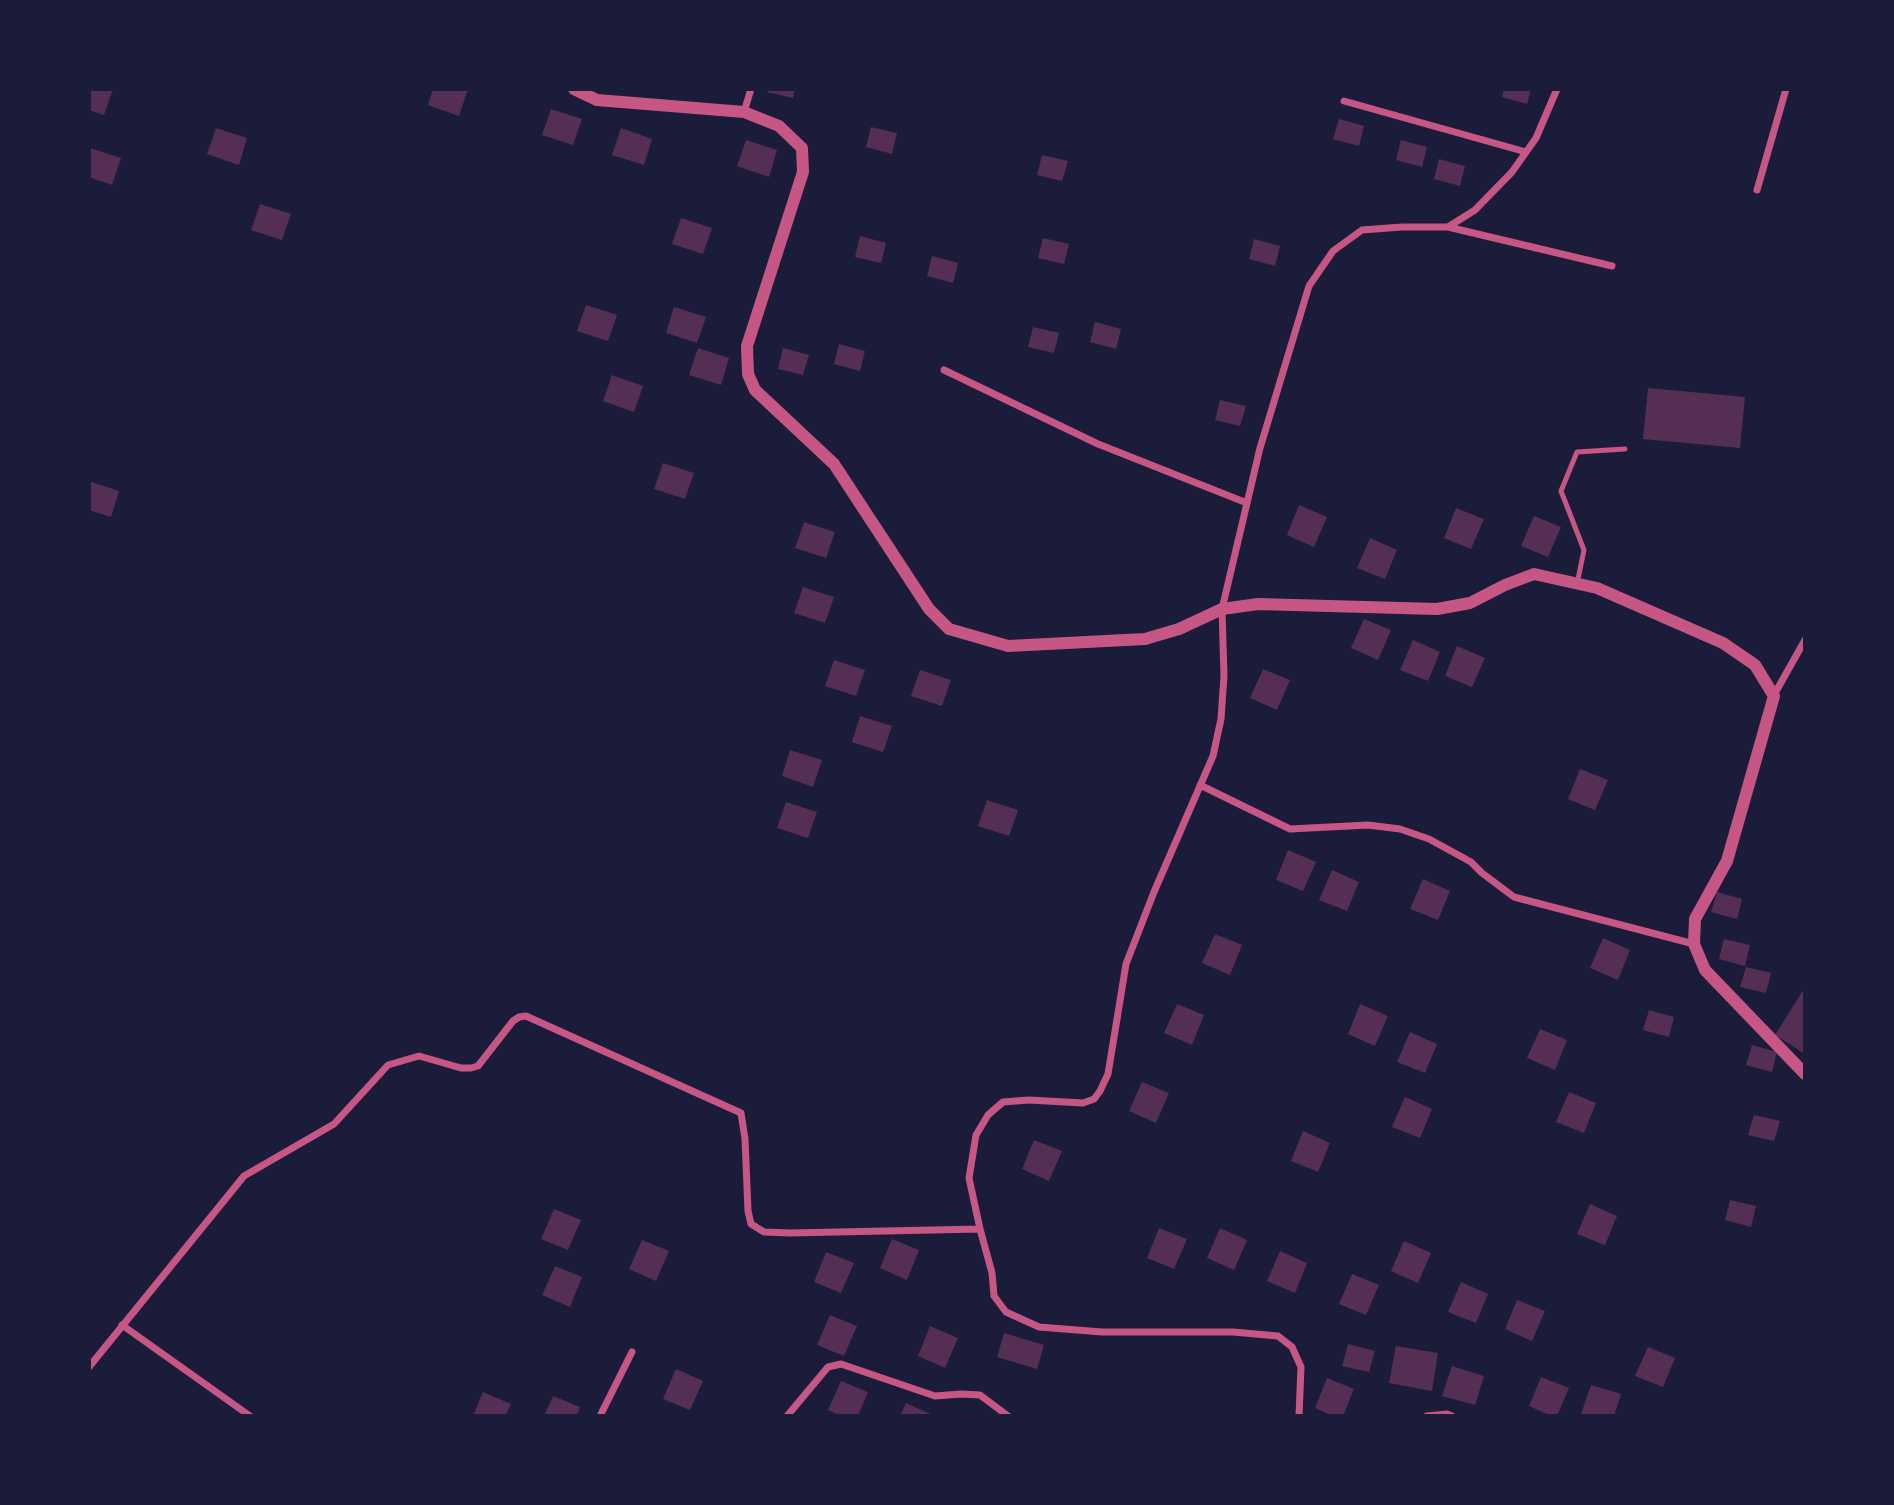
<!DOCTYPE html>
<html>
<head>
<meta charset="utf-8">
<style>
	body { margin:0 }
	#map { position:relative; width:1894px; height:1505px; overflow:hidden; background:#1b1b3a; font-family:Overpass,sans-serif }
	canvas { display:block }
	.frame { position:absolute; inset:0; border:91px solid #1b1b3a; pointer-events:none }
</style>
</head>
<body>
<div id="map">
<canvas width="1894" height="1505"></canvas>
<div class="frame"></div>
</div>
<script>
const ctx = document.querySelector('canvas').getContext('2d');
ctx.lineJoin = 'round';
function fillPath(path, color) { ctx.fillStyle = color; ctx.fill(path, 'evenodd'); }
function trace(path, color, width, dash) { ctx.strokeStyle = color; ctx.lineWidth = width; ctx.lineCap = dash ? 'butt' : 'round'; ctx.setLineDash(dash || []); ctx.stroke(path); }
const building = new Path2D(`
	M 89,89 L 113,89 L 104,115 L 89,110 Z
	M 433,89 L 468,89 L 459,116 L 428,105 Z
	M 768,89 L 795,89 L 793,98 L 767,92 Z
	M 1504,89 L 1531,89 L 1527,104 L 1502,97 Z
	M 551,109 L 582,119 L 573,145 L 542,135 Z
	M 1339,119 L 1364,126 L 1359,146 L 1333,139 Z
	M 871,127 L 897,133 L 892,154 L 866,147 Z
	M 216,128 L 247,138 L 239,165 L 207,154 Z
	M 621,128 L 652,139 L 644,165 L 612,155 Z
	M 746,140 L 777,150 L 769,177 L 737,166 Z
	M 1401,140 L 1427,147 L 1422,167 L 1396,160 Z
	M 90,148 L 121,158 L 112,185 L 89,177 Z
	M 1042,155 L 1068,161 L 1062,181 L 1037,175 Z
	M 1439,159 L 1465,166 L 1460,186 L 1434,179 Z
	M 260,204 L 291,214 L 282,240 L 251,230 Z
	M 681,218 L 712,228 L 703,254 L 672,244 Z
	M 860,236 L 886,243 L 881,263 L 855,257 Z
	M 1043,238 L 1069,244 L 1064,264 L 1038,258 Z
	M 1254,239 L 1280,246 L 1275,266 L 1249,259 Z
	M 932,256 L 958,263 L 953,283 L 927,276 Z
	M 586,305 L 617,315 L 608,341 L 577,331 Z
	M 674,307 L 706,317 L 697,343 L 666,333 Z
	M 1095,322 L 1121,329 L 1116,349 L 1090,342 Z
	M 1033,327 L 1059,333 L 1054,353 L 1028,347 Z
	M 839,344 L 865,351 L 860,371 L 834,364 Z
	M 698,348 L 729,358 L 721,385 L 689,375 Z
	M 783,348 L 809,355 L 803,375 L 778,369 Z
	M 612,375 L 643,386 L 634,412 L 603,401 Z
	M 1648,388 L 1745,397 L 1740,448 L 1643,439 Z
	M 1220,400 L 1246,406 L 1240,426 L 1215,420 Z
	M 663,463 L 694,473 L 685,499 L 654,489 Z
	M 89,481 L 119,491 L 111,517 L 89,510 Z
	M 1299,505 L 1327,517 L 1314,547 L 1287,535 Z
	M 1456,508 L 1484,519 L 1471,549 L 1444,538 Z
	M 1534,516 L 1561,527 L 1548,557 L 1521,546 Z
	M 804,522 L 835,532 L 826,558 L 795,548 Z
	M 1370,538 L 1397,550 L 1385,579 L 1357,568 Z
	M 803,587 L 834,597 L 825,623 L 794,613 Z
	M 1364,619 L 1391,630 L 1378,660 L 1351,648 Z
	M 1413,640 L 1440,652 L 1428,681 L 1400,670 Z
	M 1457,646 L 1485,658 L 1472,687 L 1445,676 Z
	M 834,660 L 865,670 L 856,696 L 825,686 Z
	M 1263,669 L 1290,680 L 1277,710 L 1250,698 Z
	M 920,670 L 951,680 L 942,706 L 911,696 Z
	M 860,716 L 892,726 L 883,752 L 852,742 Z
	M 790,750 L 822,760 L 813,787 L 782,776 Z
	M 1580,769 L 1608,780 L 1595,810 L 1568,799 Z
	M 987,800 L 1018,810 L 1009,836 L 978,826 Z
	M 786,802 L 817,812 L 808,838 L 777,828 Z
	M 1288,850 L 1316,862 L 1303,891 L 1276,880 Z
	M 1332,870 L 1359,882 L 1347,911 L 1319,900 Z
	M 1423,879 L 1450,891 L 1438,920 L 1410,909 Z
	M 1717,892 L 1742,899 L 1737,919 L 1711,912 Z
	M 1215,934 L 1242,945 L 1230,975 L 1202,963 Z
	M 1603,938 L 1630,950 L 1618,980 L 1590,968 Z
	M 1724,939 L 1750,945 L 1745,966 L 1719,959 Z
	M 1746,967 L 1771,973 L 1766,993 L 1740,987 Z
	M 1805,987 L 1805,1054 L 1775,1035 Z
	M 1177,1004 L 1204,1015 L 1192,1045 L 1164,1033 Z
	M 1360,1004 L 1388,1016 L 1375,1046 L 1348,1034 Z
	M 1649,1010 L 1674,1017 L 1669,1037 L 1643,1030 Z
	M 1540,1029 L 1567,1040 L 1555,1070 L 1527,1058 Z
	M 1410,1032 L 1437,1044 L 1425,1073 L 1397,1062 Z
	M 1752,1045 L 1777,1052 L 1772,1072 L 1746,1065 Z
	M 1142,1082 L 1169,1093 L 1156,1123 L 1129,1111 Z
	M 1569,1092 L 1596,1103 L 1584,1133 L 1556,1122 Z
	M 1405,1097 L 1432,1109 L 1420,1138 L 1392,1127 Z
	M 1754,1115 L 1780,1121 L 1774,1141 L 1748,1135 Z
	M 1303,1131 L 1330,1143 L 1318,1172 L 1291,1161 Z
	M 1034,1140 L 1062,1151 L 1049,1181 L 1022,1169 Z
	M 1730,1200 L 1756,1206 L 1751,1227 L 1725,1220 Z
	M 1590,1204 L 1617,1216 L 1605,1245 L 1577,1234 Z
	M 554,1209 L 581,1220 L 568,1250 L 541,1239 Z
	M 1159,1228 L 1187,1239 L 1174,1269 L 1147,1258 Z
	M 1220,1228 L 1247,1240 L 1234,1270 L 1207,1258 Z
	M 892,1239 L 919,1250 L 907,1280 L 880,1268 Z
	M 642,1240 L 669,1251 L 656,1281 L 629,1269 Z
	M 1404,1241 L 1431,1253 L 1418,1283 L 1391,1271 Z
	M 1280,1251 L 1307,1263 L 1295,1293 L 1267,1281 Z
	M 826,1252 L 854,1263 L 841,1293 L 814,1282 Z
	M 555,1266 L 582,1277 L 570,1307 L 542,1295 Z
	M 1352,1274 L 1379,1285 L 1366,1315 L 1339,1304 Z
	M 1461,1282 L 1488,1294 L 1476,1323 L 1448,1312 Z
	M 1517,1300 L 1545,1311 L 1532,1341 L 1505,1329 Z
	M 830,1315 L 857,1326 L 844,1356 L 817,1345 Z
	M 930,1326 L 958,1338 L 945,1368 L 918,1356 Z
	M 1004,1333 L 1044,1345 L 1037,1369 L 997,1357 Z
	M 1348,1344 L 1375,1351 L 1369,1372 L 1342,1366 Z
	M 1396,1346 L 1438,1353 L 1432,1391 L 1389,1383 Z
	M 1648,1347 L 1675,1358 L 1663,1387 L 1635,1376 Z
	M 1452,1366 L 1484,1376 L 1475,1405 L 1442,1396 Z
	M 676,1369 L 703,1381 L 690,1410 L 663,1399 Z
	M 1541,1377 L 1569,1388 L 1557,1416 L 1551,1416 L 1529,1406 Z
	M 1327,1378 L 1354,1389 L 1343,1416 L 1333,1416 L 1315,1408 Z
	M 841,1381 L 868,1392 L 858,1416 L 841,1416 L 828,1410 Z
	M 1591,1385 L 1621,1394 L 1614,1416 L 1588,1416 L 1581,1414 Z
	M 483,1392 L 511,1404 L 505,1416 L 473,1416 Z
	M 553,1396 L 580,1407 L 577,1416 L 544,1416 Z
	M 906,1403 L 935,1416 L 900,1416 Z`);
const service = new Path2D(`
	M 1577,584 L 1584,550 L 1561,491 L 1577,452 L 1625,449`);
const minor = new Path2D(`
	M 1344,101 L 1526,152
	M 744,112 L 751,89
	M 1757,190 L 1786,89
	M 1448,227 L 1612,266
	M 944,370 L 1098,444 L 1247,503
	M 1774,695 L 1805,640
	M 1200,785 L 1290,829 L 1368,825 L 1400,829 L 1429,839 L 1471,862 L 1482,873 L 1514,897 L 1694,944
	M 122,1325 L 250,1416
	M 89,1367 L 244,1176 L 334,1124 L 388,1065 L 419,1056 L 461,1068 L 471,1068 L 478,1066 L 513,1021 L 519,1017 L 526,1016 L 741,1113 L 745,1139 L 748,1211 L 751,1224 L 764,1232 L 790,1233 L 980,1229
	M 600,1416 L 632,1352
	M 787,1416 L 828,1367 L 841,1364 L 935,1396 L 961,1394 L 980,1395 L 1008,1416
	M 1299,1416 L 1301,1367 L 1292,1347 L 1278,1336 L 1233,1332 L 1102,1332 L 1039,1327 L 1006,1312 L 994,1296 L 992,1273 L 980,1229 L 969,1178 L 976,1135 L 988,1115 L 1003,1102 L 1029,1100 L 1083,1103 L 1094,1099 L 1100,1091 L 1108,1074 L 1126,964 L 1154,892 L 1213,756 L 1221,719 L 1224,676 L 1222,609 L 1260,448 L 1309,286 L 1333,251 L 1362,230 L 1402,227 L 1448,227 L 1475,210 L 1512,172 L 1536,138 L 1557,89
	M 1427,1416 L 1447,1414 L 1452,1416`);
const tertiary = new Path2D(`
	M 574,89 L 597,100 L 744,112 L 779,126 L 802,148 L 803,172 L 747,346 L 748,374 L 755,390 L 834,464 L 929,609 L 949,629 L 1008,646 L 1145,639 L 1179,629 L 1222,609 L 1258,604 L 1437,609 L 1470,603 L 1505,585 L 1534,574 L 1597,588 L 1723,643 L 1755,665 L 1774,696 L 1727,861 L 1695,919 L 1694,944 L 1705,970 L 1805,1074`);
fillPath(building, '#542f53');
trace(service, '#c65784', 5);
trace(minor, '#c65784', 7);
trace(tertiary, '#c65784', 12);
</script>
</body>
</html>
